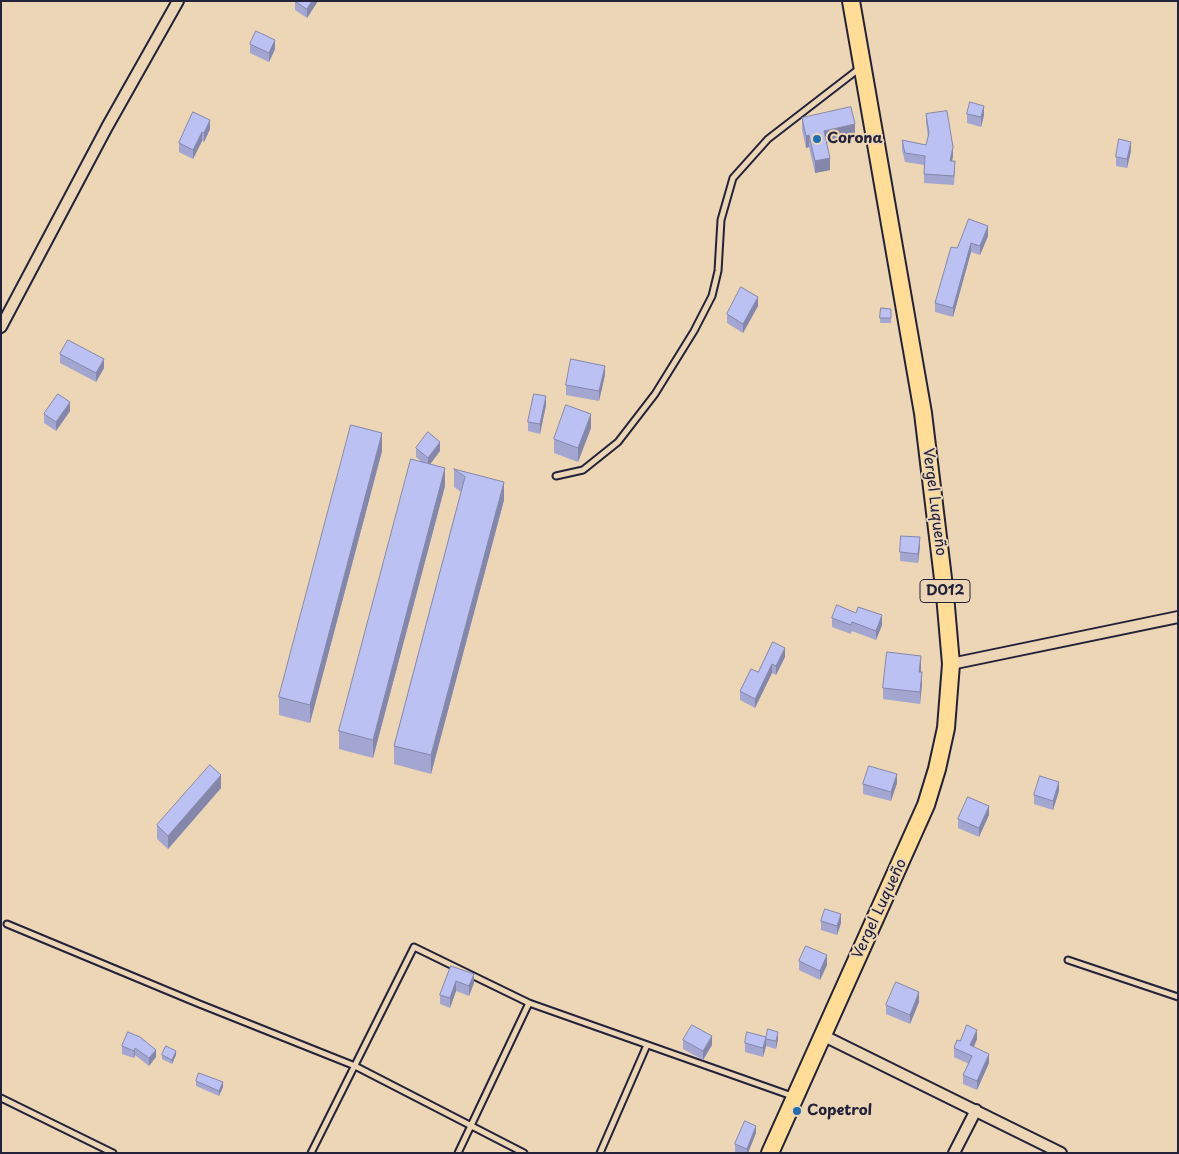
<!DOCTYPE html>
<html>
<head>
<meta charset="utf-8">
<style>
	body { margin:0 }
	#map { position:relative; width:1179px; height:1154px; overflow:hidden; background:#edd6b5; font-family:"Playpen Sans",sans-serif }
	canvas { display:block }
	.frame { position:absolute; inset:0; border:2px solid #22223b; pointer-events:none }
</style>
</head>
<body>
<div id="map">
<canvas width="1179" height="1154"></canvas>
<div class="frame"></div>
</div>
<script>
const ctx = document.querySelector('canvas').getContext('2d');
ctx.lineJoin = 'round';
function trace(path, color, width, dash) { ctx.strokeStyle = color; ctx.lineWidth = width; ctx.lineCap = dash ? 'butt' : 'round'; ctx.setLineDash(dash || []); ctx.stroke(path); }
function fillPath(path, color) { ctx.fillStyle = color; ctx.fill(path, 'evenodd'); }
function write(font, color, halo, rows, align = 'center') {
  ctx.font = font + ' "Playpen Sans",sans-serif'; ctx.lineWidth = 4; ctx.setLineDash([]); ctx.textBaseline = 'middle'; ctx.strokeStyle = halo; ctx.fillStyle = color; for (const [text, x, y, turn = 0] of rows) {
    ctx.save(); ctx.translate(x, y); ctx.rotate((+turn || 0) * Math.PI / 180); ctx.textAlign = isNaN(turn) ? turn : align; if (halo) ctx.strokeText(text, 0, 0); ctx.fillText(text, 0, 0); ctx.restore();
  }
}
const lane = new Path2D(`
	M 556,476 L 583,470 L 618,442 L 655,394 L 694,331 L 712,296 L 718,271 L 721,220 L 733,178 L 768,139 L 860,68
	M 7,924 L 197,1003 L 355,1066 L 524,1153
	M 1068,960 L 1178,997
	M 1,1098 L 113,1153
	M 311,1153 L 414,947 L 529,1003 L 792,1096
	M 458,1153 L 529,1003
	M 600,1153 L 647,1045`);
const street = new Path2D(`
	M 1,327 L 107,127 L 178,1
	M 951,664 L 1178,617
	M 822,1035 L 1061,1153
	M 954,1153 L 976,1110`);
const primary = new Path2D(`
	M 770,1153 L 926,805 L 937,769 L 946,728 L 951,664 L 945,595 L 923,413 L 851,1`);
const wall = new Path2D(`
	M 295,1 L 318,1 L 307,18 L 295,10 Z
	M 250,44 L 275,49 L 269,62 L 250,53 Z
	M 193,112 L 210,129 L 204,142 L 202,141 L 193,159 L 179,152 L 179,143 Z
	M 926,114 L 953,156 L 952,161 L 955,171 L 954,185 L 924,183 L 924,165 L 905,162 L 902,150 L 902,140 L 926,145 L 928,137 L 926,123 Z
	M 967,114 L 984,115 L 981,127 L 967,123 Z
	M 802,118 L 855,136 L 826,143 L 830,170 L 815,173 L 809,147 L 806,148 L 802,130 Z
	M 1131,151 L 1127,168 L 1116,166 L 1116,157 Z
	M 988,236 L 980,255 L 971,252 L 953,317 L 935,312 L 935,303 L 957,248 Z
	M 758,306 L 743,333 L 727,323 L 727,314 Z
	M 881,308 L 891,309 L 891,323 L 880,323 Z
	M 60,354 L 104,368 L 96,382 L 60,363 Z
	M 605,375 L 599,401 L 566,395 L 566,385 Z
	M 546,405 L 540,434 L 528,431 L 528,422 Z
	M 70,411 L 56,431 L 44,423 L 44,414 Z
	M 591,428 L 578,462 L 554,453 L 554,439 Z
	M 416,448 L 440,451 L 430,464 L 445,486 L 373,758 L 339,749 L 339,731 L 422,462 L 416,457 Z
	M 382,451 L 310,723 L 279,715 L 279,697 Z
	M 454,469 L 504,500 L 431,774 L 394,764 L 394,746 L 461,492 L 454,487 Z
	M 920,546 L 918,563 L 900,561 L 900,552 Z
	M 832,618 L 882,625 L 876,640 L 852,631 L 851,634 L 832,627 Z
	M 785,657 L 776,675 L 772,673 L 755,708 L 740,700 L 740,691 L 758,672 Z
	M 921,668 L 921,672 L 922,684 L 920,704 L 883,699 L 883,688 Z
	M 897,783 L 891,801 L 863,794 L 863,784 Z
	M 221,788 L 168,849 L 157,839 L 157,825 Z
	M 1059,791 L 1053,810 L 1034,804 L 1034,795 Z
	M 989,815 L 979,837 L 958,828 L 958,819 Z
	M 821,921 L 841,923 L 837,935 L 821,930 Z
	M 799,961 L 827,965 L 820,980 L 799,970 Z
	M 451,966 L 474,983 L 469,996 L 456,991 L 450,1008 L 440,1004 L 440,995 Z
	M 919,1002 L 910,1024 L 886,1014 L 886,1005 Z
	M 128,1032 L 156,1057 L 149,1066 L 135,1055 L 134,1058 L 122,1054 L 122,1046 Z
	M 766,1037 L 778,1039 L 776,1049 L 766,1046 L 763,1057 L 745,1052 L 745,1043 Z
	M 977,1039 L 974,1047 L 989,1063 L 977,1090 L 963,1084 L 963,1075 L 969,1064 L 954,1057 L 954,1048 L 960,1041 Z
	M 683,1040 L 712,1045 L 703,1060 L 683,1049 Z
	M 162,1055 L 176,1055 L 172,1064 L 162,1059 Z
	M 196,1081 L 223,1087 L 219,1096 L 196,1086 Z
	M 756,1133 L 748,1153 L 738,1153 L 735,1152 L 735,1144 Z`);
const shadedWall = new Path2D(`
	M 312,1 L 318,1 L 307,18 L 307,9 Z
	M 275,40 L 275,49 L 269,62 L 269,53 Z
	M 984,106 L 984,115 L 981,127 L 981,117 Z
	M 210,120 L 210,129 L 204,142 L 204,133 Z
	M 855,124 L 855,136 L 824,144 L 824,131 Z
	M 202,132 L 202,141 L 193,159 L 193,150 Z
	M 809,135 L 809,147 L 806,148 L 806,136 Z
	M 1131,142 L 1131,151 L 1127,168 L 1127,159 Z
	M 953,147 L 953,156 L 950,170 L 950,161 Z
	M 830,158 L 830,170 L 815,173 L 815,161 Z
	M 988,226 L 988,236 L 980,255 L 980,246 Z
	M 971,243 L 971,252 L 953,317 L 953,308 Z
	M 758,297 L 758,306 L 743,333 L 743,324 Z
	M 104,359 L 104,368 L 96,382 L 96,373 Z
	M 605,366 L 605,375 L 599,401 L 599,391 Z
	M 546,396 L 546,405 L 540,434 L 540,424 Z
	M 70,402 L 70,411 L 56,431 L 56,422 Z
	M 591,414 L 591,428 L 578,462 L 578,448 Z
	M 382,433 L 382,451 L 310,723 L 310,705 Z
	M 440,442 L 440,451 L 428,467 L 428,458 Z
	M 445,468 L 445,486 L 373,758 L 373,740 Z
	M 504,482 L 504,500 L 431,774 L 431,755 Z
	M 920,537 L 920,546 L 918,563 L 918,554 Z
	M 882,615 L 882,625 L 876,640 L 876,631 Z
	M 785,648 L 785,657 L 776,675 L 776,666 Z
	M 921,656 L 921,668 L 919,684 L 919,672 Z
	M 772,664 L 772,673 L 755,708 L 755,699 Z
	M 922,672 L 922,684 L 920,704 L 920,692 Z
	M 897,774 L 897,783 L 891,801 L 891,792 Z
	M 221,775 L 221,788 L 168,849 L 168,836 Z
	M 1059,782 L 1059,791 L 1053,810 L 1053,801 Z
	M 989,806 L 989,815 L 979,837 L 979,828 Z
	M 841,914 L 841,923 L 837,935 L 837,926 Z
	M 827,955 L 827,965 L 820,980 L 820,971 Z
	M 474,974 L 474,983 L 469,996 L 469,986 Z
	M 456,981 L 456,991 L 450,1008 L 450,998 Z
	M 919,992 L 919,1002 L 910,1024 L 910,1015 Z
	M 977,1030 L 977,1039 L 970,1055 L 970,1045 Z
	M 778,1032 L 778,1039 L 776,1049 L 776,1041 Z
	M 712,1036 L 712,1045 L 703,1060 L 703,1051 Z
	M 766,1037 L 766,1046 L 763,1057 L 763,1048 Z
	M 135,1048 L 135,1055 L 134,1058 L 134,1051 Z
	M 156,1050 L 156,1057 L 149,1066 L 149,1058 Z
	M 176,1051 L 176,1055 L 172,1064 L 172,1060 Z
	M 989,1054 L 989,1063 L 977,1090 L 977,1081 Z
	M 223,1082 L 223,1087 L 219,1096 L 219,1091 Z
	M 756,1126 L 756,1133 L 748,1153 L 747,1153 L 747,1149 Z`);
const building = new Path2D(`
	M 295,1 L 312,1 L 307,9 Z
	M 256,31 L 275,40 L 269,53 L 250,44 Z
	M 970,102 L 984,106 L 981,117 L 967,114 Z
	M 851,107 L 855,124 L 824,131 L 830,158 L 815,161 L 809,135 L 806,136 L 802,118 Z
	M 947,111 L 953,147 L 950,161 L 955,161 L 954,176 L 924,174 L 925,156 L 905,153 L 902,140 L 926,145 L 929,133 L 926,114 Z
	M 193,112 L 210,120 L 204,133 L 202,132 L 193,150 L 179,143 Z
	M 1119,139 L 1131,142 L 1127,159 L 1116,157 Z
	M 969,219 L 988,226 L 980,246 L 971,243 L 953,308 L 935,303 L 951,247 L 957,248 Z
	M 741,287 L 758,297 L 743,324 L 727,314 Z
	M 881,308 L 891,309 L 891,318 L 880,318 Z
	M 68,340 L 104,359 L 96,373 L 60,354 Z
	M 571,359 L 605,366 L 599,391 L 566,385 Z
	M 58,394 L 70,402 L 56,422 L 44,414 Z
	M 534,394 L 546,396 L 540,424 L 528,422 Z
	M 566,405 L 591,414 L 578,448 L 554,439 Z
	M 351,425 L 382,433 L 310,705 L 279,697 Z
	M 428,432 L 440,442 L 428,458 L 416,448 Z
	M 411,459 L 445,468 L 373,740 L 339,731 Z
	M 454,469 L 504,482 L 431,755 L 394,746 L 465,477 Z
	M 901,536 L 920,537 L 918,554 L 900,552 Z
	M 837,605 L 856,613 L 858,607 L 882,615 L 876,631 L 852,622 L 851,625 L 832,618 Z
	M 773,642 L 785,648 L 776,666 L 772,664 L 755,699 L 740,691 L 751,669 L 758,672 Z
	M 887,652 L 921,656 L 919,672 L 922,672 L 920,692 L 883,688 Z
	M 210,765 L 221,775 L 168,836 L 157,825 Z
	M 869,766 L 897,774 L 891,792 L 863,784 Z
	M 1040,776 L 1059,782 L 1053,801 L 1034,795 Z
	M 968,797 L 989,806 L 979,828 L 958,819 Z
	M 825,909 L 841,914 L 837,926 L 821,921 Z
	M 806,946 L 827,955 L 820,971 L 799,961 Z
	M 451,966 L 474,974 L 469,986 L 456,981 L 450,998 L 440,995 Z
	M 896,982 L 919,992 L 910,1015 L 886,1005 Z
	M 692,1025 L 712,1036 L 703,1051 L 683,1040 Z
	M 967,1025 L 977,1030 L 970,1045 L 989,1054 L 977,1081 L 963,1075 L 972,1056 L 954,1048 L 957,1040 L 960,1041 Z
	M 768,1029 L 778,1032 L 776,1041 L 766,1039 Z
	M 128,1032 L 140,1037 L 156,1050 L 149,1058 L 135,1048 L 134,1051 L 122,1046 Z
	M 747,1032 L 766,1037 L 763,1048 L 745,1043 Z
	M 166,1046 L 176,1051 L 172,1060 L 162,1055 Z
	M 199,1073 L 223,1082 L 219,1091 L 196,1081 Z
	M 745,1121 L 756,1126 L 747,1149 L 735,1144 Z`);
const markers = [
	[817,139,5,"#1f6fb2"],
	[797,1111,5,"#1f6fb2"]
];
const shields = [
	[945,591,50]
];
const shieldNames = [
	["D012",945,591]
];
const poiNames = [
	["Corona",827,139],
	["Copetrol",807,1111]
];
const streetNames = [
	["Vergel Luqueño",934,502,83],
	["Vergel Luqueño",880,909,-65]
];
trace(lane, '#22223b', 9);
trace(street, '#22223b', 14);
trace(primary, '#22223b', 20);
trace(lane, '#edd6b5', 5);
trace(street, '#edd6b5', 10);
trace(primary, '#ffdd96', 16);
fillPath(wall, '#a2a6d1');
fillPath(shadedWall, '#8487aa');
fillPath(building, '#bcc1f3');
trace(building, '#8487aa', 1);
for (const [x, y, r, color] of markers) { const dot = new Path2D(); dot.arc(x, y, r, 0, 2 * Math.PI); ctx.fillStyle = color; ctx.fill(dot); trace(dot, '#edd6b5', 2); }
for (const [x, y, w] of shields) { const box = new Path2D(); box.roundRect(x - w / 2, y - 11.5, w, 23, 4); ctx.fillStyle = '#edd6b5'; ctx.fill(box); trace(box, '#22223b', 1); }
write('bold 14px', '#22223b', null, shieldNames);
write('bold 15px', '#22223b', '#edd6b5', poiNames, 'left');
write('15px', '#22223b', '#edd6b5', streetNames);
</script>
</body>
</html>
